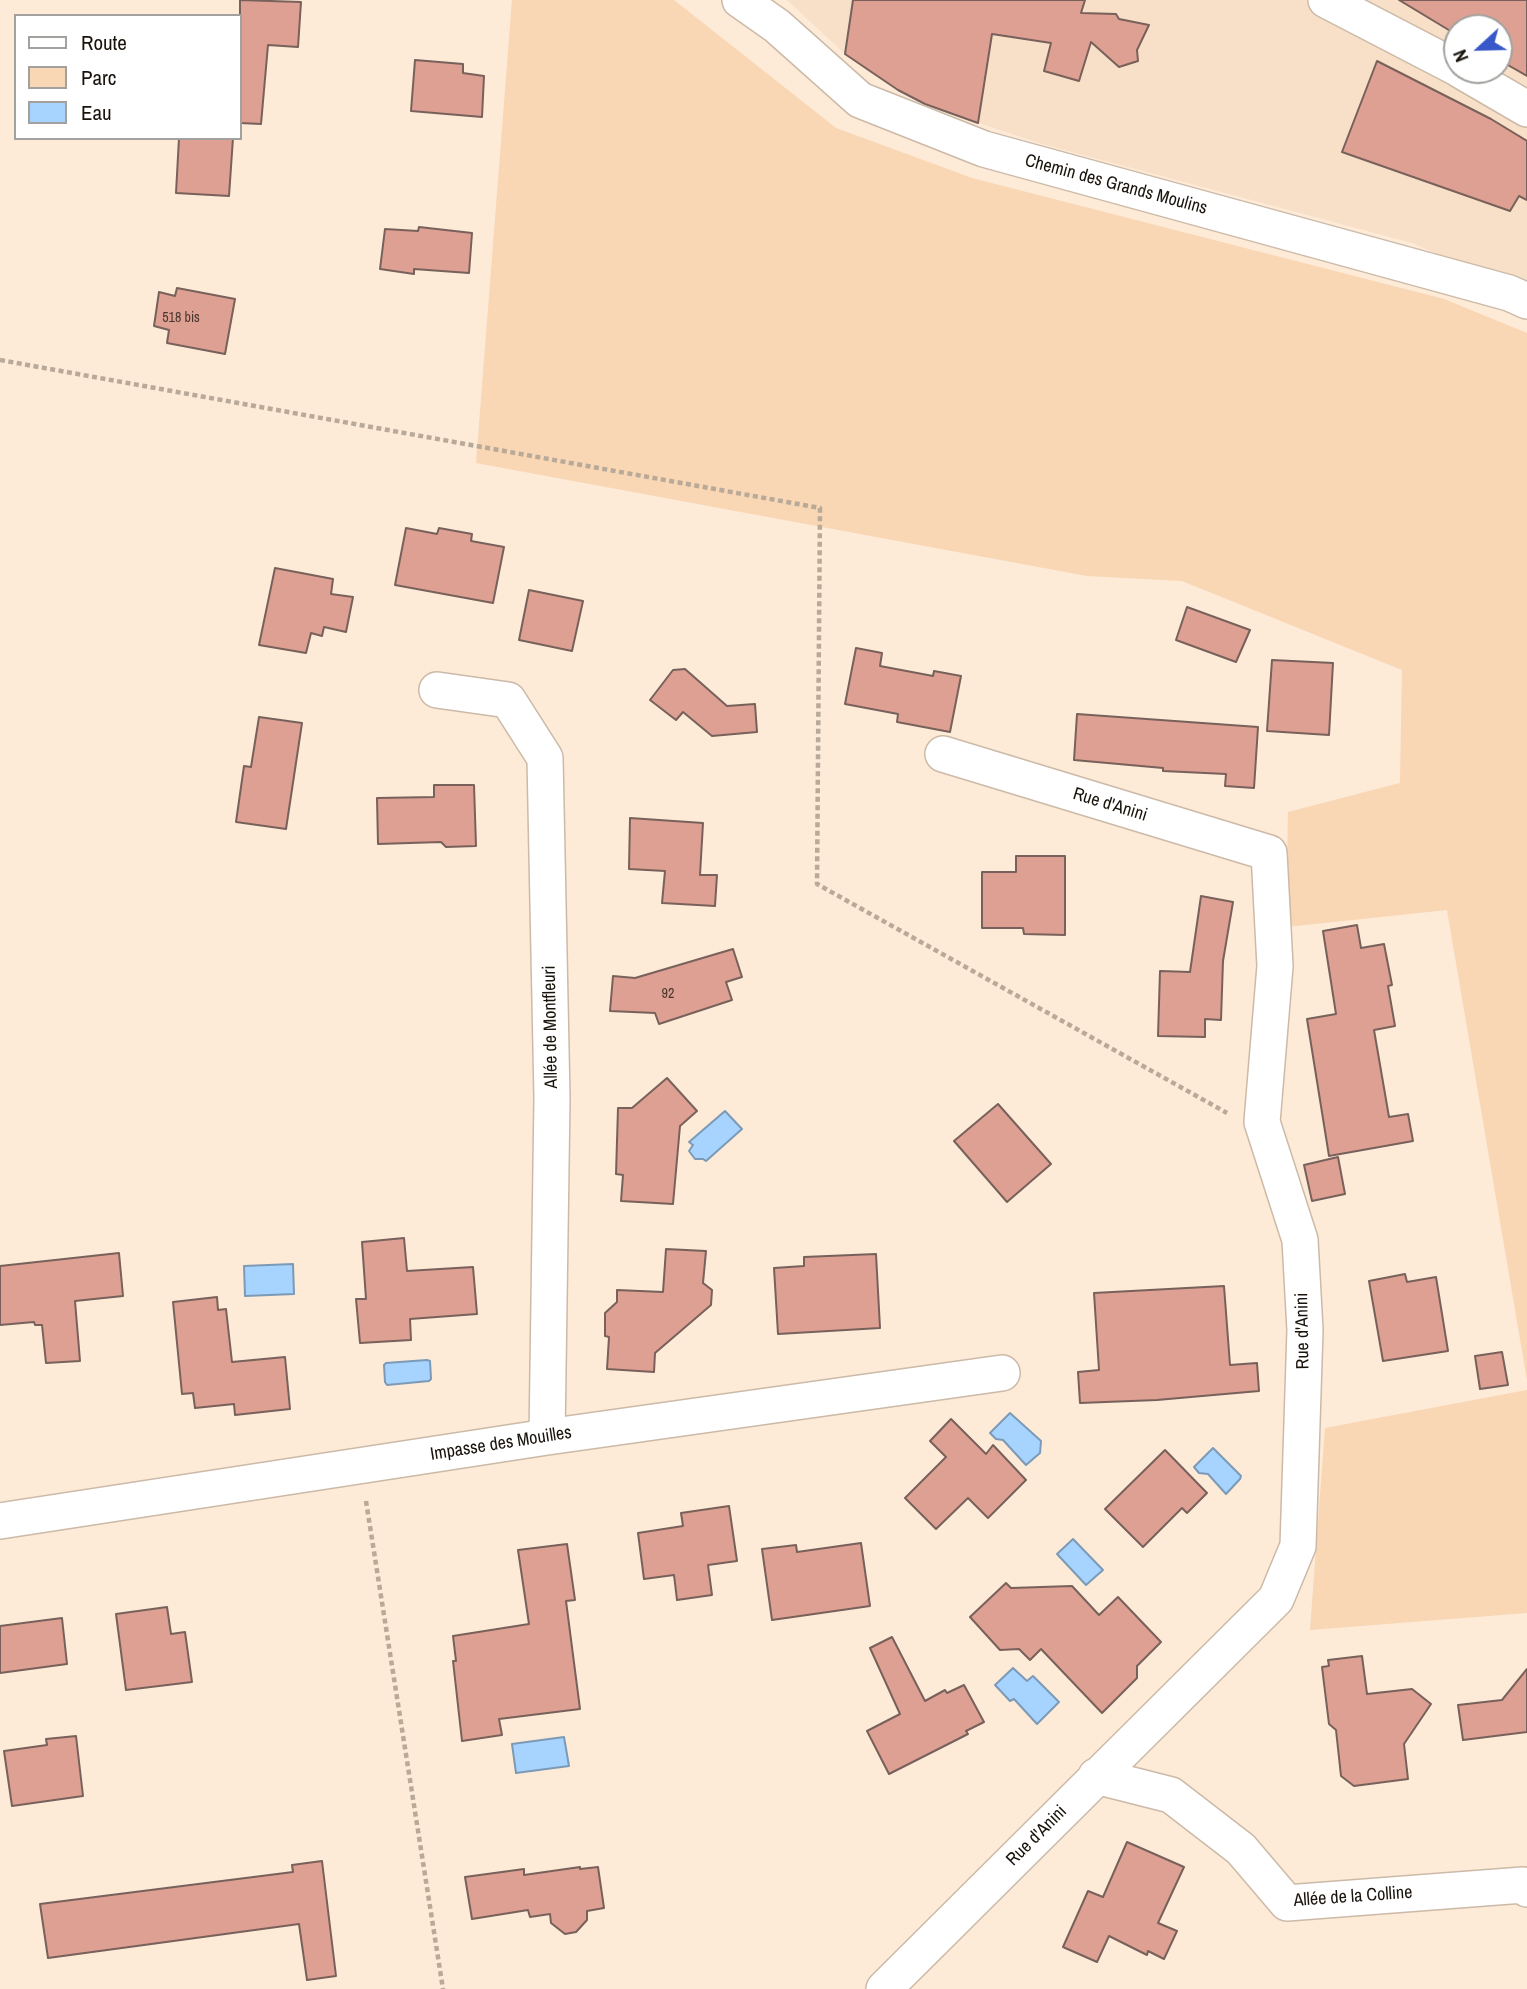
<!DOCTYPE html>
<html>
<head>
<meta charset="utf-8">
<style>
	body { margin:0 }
	#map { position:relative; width:1527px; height:1989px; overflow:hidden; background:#fdead7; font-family:"Archivo Narrow",sans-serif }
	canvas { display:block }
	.legend { position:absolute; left:14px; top:14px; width:228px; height:126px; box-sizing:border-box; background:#fff; border:2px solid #a3a19e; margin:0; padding:9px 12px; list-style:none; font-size:21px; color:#19130c }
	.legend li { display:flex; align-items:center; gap:14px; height:35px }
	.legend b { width:35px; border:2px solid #a3a19e }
	.north { position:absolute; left:1443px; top:14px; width:70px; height:70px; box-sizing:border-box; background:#fff; border:2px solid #a3a19e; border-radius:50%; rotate:248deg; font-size:19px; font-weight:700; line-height:28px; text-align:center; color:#19130c }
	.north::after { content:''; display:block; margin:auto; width:24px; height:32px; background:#3858c9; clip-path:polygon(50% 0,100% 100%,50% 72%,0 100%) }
</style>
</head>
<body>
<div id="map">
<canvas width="1527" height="1989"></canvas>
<ul class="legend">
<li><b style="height:9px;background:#fff"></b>Route</li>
<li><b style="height:19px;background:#f9d6b4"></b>Parc</li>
<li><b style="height:19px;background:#a6d4ff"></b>Eau</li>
</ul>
<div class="north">N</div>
</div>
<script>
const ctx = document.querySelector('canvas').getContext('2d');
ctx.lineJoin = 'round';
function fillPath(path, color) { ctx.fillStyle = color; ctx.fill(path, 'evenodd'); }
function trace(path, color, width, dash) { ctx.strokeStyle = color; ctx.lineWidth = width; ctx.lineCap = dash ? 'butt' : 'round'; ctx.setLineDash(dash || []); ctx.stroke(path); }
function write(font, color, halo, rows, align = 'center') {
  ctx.font = font + ' "Archivo Narrow",sans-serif'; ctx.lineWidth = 5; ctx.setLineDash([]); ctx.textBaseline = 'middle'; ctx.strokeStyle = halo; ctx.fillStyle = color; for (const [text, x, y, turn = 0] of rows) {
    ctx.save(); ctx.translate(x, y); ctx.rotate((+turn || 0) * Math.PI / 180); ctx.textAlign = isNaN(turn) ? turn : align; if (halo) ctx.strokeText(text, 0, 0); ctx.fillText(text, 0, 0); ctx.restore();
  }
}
const built = new Path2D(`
	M 787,0 L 1527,0 L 1527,292 L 1412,243 L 1042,144 L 933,108 L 898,90 L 870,73 L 845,54 ZM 1457,28 L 1499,28 L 1499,70 L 1457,70 Z`);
const green = new Path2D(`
	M 512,0 L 674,0 L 836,128 L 972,178 L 1444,299 L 1527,333 L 1527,1380 L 1447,910 L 1286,927 L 1288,812 L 1400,783 L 1402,670 L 1182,581 L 1087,576 L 476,463 Z
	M 1527,1390 L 1527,1613 L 1310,1630 L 1325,1428 Z`);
const water = new Path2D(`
	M 725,1111 L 742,1129 L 706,1161 L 703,1159 L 695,1159 L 689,1151 L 693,1145 L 689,1142 Z
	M 293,1264 L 294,1294 L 245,1296 L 244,1266 Z
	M 427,1360 L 430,1361 L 431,1379 L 429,1381 L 387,1385 L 385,1382 L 384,1365 L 386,1363 Z
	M 1010,1413 L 1041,1441 L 1040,1453 L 1026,1465 L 1003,1440 L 996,1439 L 990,1433 Z
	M 1213,1448 L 1241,1476 L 1240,1479 L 1226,1494 L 1208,1474 L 1199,1473 L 1194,1467 Z
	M 1073,1539 L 1103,1570 L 1086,1585 L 1057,1554 Z
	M 1013,1668 L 1027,1681 L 1033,1676 L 1059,1702 L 1037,1724 L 1014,1699 L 1010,1701 L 995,1685 Z
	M 564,1737 L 569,1766 L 516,1773 L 512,1744 Z`);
const building = new Path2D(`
	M 240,0 L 301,2 L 298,47 L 268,45 L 261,124 L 240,123 Z
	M 853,0 L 1085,0 L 1081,13 L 1116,14 L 1119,19 L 1149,25 L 1137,50 L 1138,61 L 1119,67 L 1091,42 L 1079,81 L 1044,71 L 1051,43 L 992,34 L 978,123 L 925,104 L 898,90 L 845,54 Z
	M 1399,0 L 1527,0 L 1527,76 L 1499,60 L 1499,28 L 1457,28 L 1457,35 Z
	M 415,60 L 463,64 L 463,73 L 484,76 L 482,117 L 411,111 Z
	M 1377,61 L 1491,119 L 1527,141 L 1527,200 L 1519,196 L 1510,211 L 1342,152 Z
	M 179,138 L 233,138 L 229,196 L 176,193 Z
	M 419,227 L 472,233 L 469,273 L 414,269 L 414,274 L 380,269 L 385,229 L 418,231 Z
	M 177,288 L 235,299 L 225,354 L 167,343 L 169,330 L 154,326 L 159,292 L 175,296 Z
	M 406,528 L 437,534 L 439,528 L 472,534 L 471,541 L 504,547 L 493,603 L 395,585 Z
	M 275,568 L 333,579 L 331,594 L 353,597 L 346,632 L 324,627 L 322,636 L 311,633 L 306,653 L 259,645 Z
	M 529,590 L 583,601 L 572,651 L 519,640 Z
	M 1187,607 L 1250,630 L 1236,662 L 1176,640 Z
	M 856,648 L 882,653 L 880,666 L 933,676 L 934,671 L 961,676 L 950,732 L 897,722 L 898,714 L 845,704 Z
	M 1272,660 L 1333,663 L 1329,735 L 1267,731 Z
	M 685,669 L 727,706 L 755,704 L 757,732 L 712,736 L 683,712 L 676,720 L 650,700 L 673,670 Z
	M 1077,714 L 1258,727 L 1254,788 L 1225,786 L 1226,774 L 1163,771 L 1163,768 L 1074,760 Z
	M 259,717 L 302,723 L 286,829 L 236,822 L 244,766 L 251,767 Z
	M 434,785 L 474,785 L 476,846 L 446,847 L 441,842 L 378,844 L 377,798 L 434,797 Z
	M 630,818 L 703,823 L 700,875 L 717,875 L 715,906 L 662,903 L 665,871 L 629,869 Z
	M 1016,856 L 1065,856 L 1065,935 L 1024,934 L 1023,928 L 982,928 L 982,872 L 1016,872 Z
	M 1201,896 L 1233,902 L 1223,961 L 1221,1020 L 1205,1019 L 1205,1037 L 1158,1036 L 1160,971 L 1190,972 Z
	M 1357,925 L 1361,948 L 1384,944 L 1392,985 L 1388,986 L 1395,1026 L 1374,1030 L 1389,1117 L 1408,1114 L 1413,1141 L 1329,1156 L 1307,1019 L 1336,1014 L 1323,931 Z
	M 733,949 L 742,977 L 726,982 L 732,1000 L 659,1024 L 655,1013 L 610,1011 L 613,976 L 635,978 Z
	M 667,1078 L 697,1111 L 680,1126 L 673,1204 L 621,1201 L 623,1175 L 616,1174 L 618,1108 L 632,1108 Z
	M 998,1104 L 1051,1164 L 1007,1202 L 954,1141 Z
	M 1338,1157 L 1345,1194 L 1312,1201 L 1304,1165 Z
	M 404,1238 L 407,1271 L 473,1267 L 477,1314 L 410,1319 L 411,1340 L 360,1343 L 356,1299 L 366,1299 L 362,1242 Z
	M 666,1249 L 706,1251 L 703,1283 L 712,1290 L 711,1305 L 655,1353 L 654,1372 L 607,1369 L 609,1337 L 605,1336 L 605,1313 L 617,1302 L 617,1290 L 663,1292 Z
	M 119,1253 L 123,1296 L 75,1301 L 80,1361 L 46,1363 L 42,1325 L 35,1325 L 34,1322 L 0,1325 L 0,1266 Z
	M 876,1254 L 880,1328 L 778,1334 L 774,1268 L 804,1266 L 804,1257 Z
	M 1405,1274 L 1407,1282 L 1436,1277 L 1448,1351 L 1383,1361 L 1369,1281 Z
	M 1224,1286 L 1230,1365 L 1257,1363 L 1259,1391 L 1157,1400 L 1080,1403 L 1078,1372 L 1099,1370 L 1094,1293 Z
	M 217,1297 L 218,1310 L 226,1309 L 232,1362 L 285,1357 L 290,1409 L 235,1415 L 234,1404 L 195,1408 L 193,1393 L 182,1394 L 173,1302 Z
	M 1502,1352 L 1508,1385 L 1480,1389 L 1475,1356 Z
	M 951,1419 L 986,1454 L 993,1445 L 1026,1480 L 988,1518 L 968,1498 L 936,1529 L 905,1498 L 946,1457 L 930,1441 Z
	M 1165,1450 L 1207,1493 L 1187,1513 L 1182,1508 L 1143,1547 L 1105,1509 Z
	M 729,1506 L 737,1561 L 708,1565 L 712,1595 L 677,1600 L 674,1575 L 644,1579 L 638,1533 L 683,1526 L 681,1513 Z
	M 861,1543 L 870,1606 L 772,1620 L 762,1549 L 796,1545 L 797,1552 Z
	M 567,1544 L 575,1600 L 566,1601 L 580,1709 L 499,1719 L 502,1735 L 462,1741 L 453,1661 L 456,1661 L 453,1636 L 529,1624 L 518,1550 Z
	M 1006,1583 L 1011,1588 L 1072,1586 L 1099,1615 L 1118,1597 L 1161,1642 L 1137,1666 L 1137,1678 L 1102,1713 L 1041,1649 L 1030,1660 L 1019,1649 L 1000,1650 L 970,1617 Z
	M 167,1607 L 171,1634 L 185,1632 L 192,1682 L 126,1690 L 116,1614 Z
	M 62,1618 L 67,1664 L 0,1673 L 0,1626 Z
	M 892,1637 L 925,1701 L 945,1690 L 947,1693 L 964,1685 L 984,1722 L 966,1731 L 968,1734 L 889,1774 L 867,1731 L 900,1714 L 870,1648 Z
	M 1362,1656 L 1367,1694 L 1412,1689 L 1431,1704 L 1404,1744 L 1408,1779 L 1354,1786 L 1341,1776 L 1336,1730 L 1329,1724 L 1322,1667 L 1329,1666 L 1328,1660 Z
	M 1527,1669 L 1527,1732 L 1463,1740 L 1458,1705 L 1502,1700 Z
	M 76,1736 L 83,1796 L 12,1806 L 4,1751 L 47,1745 L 46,1739 Z
	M 1127,1842 L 1184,1867 L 1158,1923 L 1177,1931 L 1164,1959 L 1148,1951 L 1147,1955 L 1109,1936 L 1097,1962 L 1063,1947 L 1088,1891 L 1103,1897 Z
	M 322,1861 L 336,1976 L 307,1980 L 299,1924 L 48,1958 L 40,1904 L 293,1872 L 292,1865 Z
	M 580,1867 L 580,1869 L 598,1867 L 604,1908 L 587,1911 L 587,1920 L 576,1932 L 565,1934 L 551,1923 L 550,1914 L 530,1917 L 528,1910 L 472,1919 L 465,1877 L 524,1869 L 524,1875 Z`);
const path = new Path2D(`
	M 0,360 L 820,508 L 817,884 L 1227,1113
	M 366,1501 L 443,1989`);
const minor = new Path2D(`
	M 740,0 L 777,26 L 860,100 L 984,149 L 1509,293 L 1527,301
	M 1326,0 L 1457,68
	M 1460,70 L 1527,109
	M 437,690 L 508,700 L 545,758 L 552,1098 L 547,1437
	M 0,1521 L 547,1437 L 1002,1373
	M 1096,1776 L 1171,1795 L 1241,1849 L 1287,1903 L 1523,1885 L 1527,1889
	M 884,1989 L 1276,1599 L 1298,1546 L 1305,1330 L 1300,1240 L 1262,1122 L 1275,966 L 1269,853 L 943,754`);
const numberNames = [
	["518 bis",181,318],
	["92",668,994]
];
const streetNames = [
	["Chemin des Grands Moulins",1116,185,15],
	["Rue d'Anini",1110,805,17],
	["Allée de Montfleuri",551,1027,-91],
	["Rue d'Anini",1303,1331,-91],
	["Impasse des Mouilles",501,1444,-9],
	["Rue d'Anini",1037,1836,-45],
	["Allée de la Colline",1353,1897,-4]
];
fillPath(built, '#f8dfc7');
fillPath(green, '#f9d6b4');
fillPath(water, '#a6d4ff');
trace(water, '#7c9ab6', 2);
fillPath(building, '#dea092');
trace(building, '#78615b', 2);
trace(minor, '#ccbaa8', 38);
trace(path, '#b8a999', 4.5, [5, 3.5]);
trace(minor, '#fff', 35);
write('14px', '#4a362e', null, numberNames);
write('18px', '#19130c', '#fff', streetNames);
</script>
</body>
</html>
